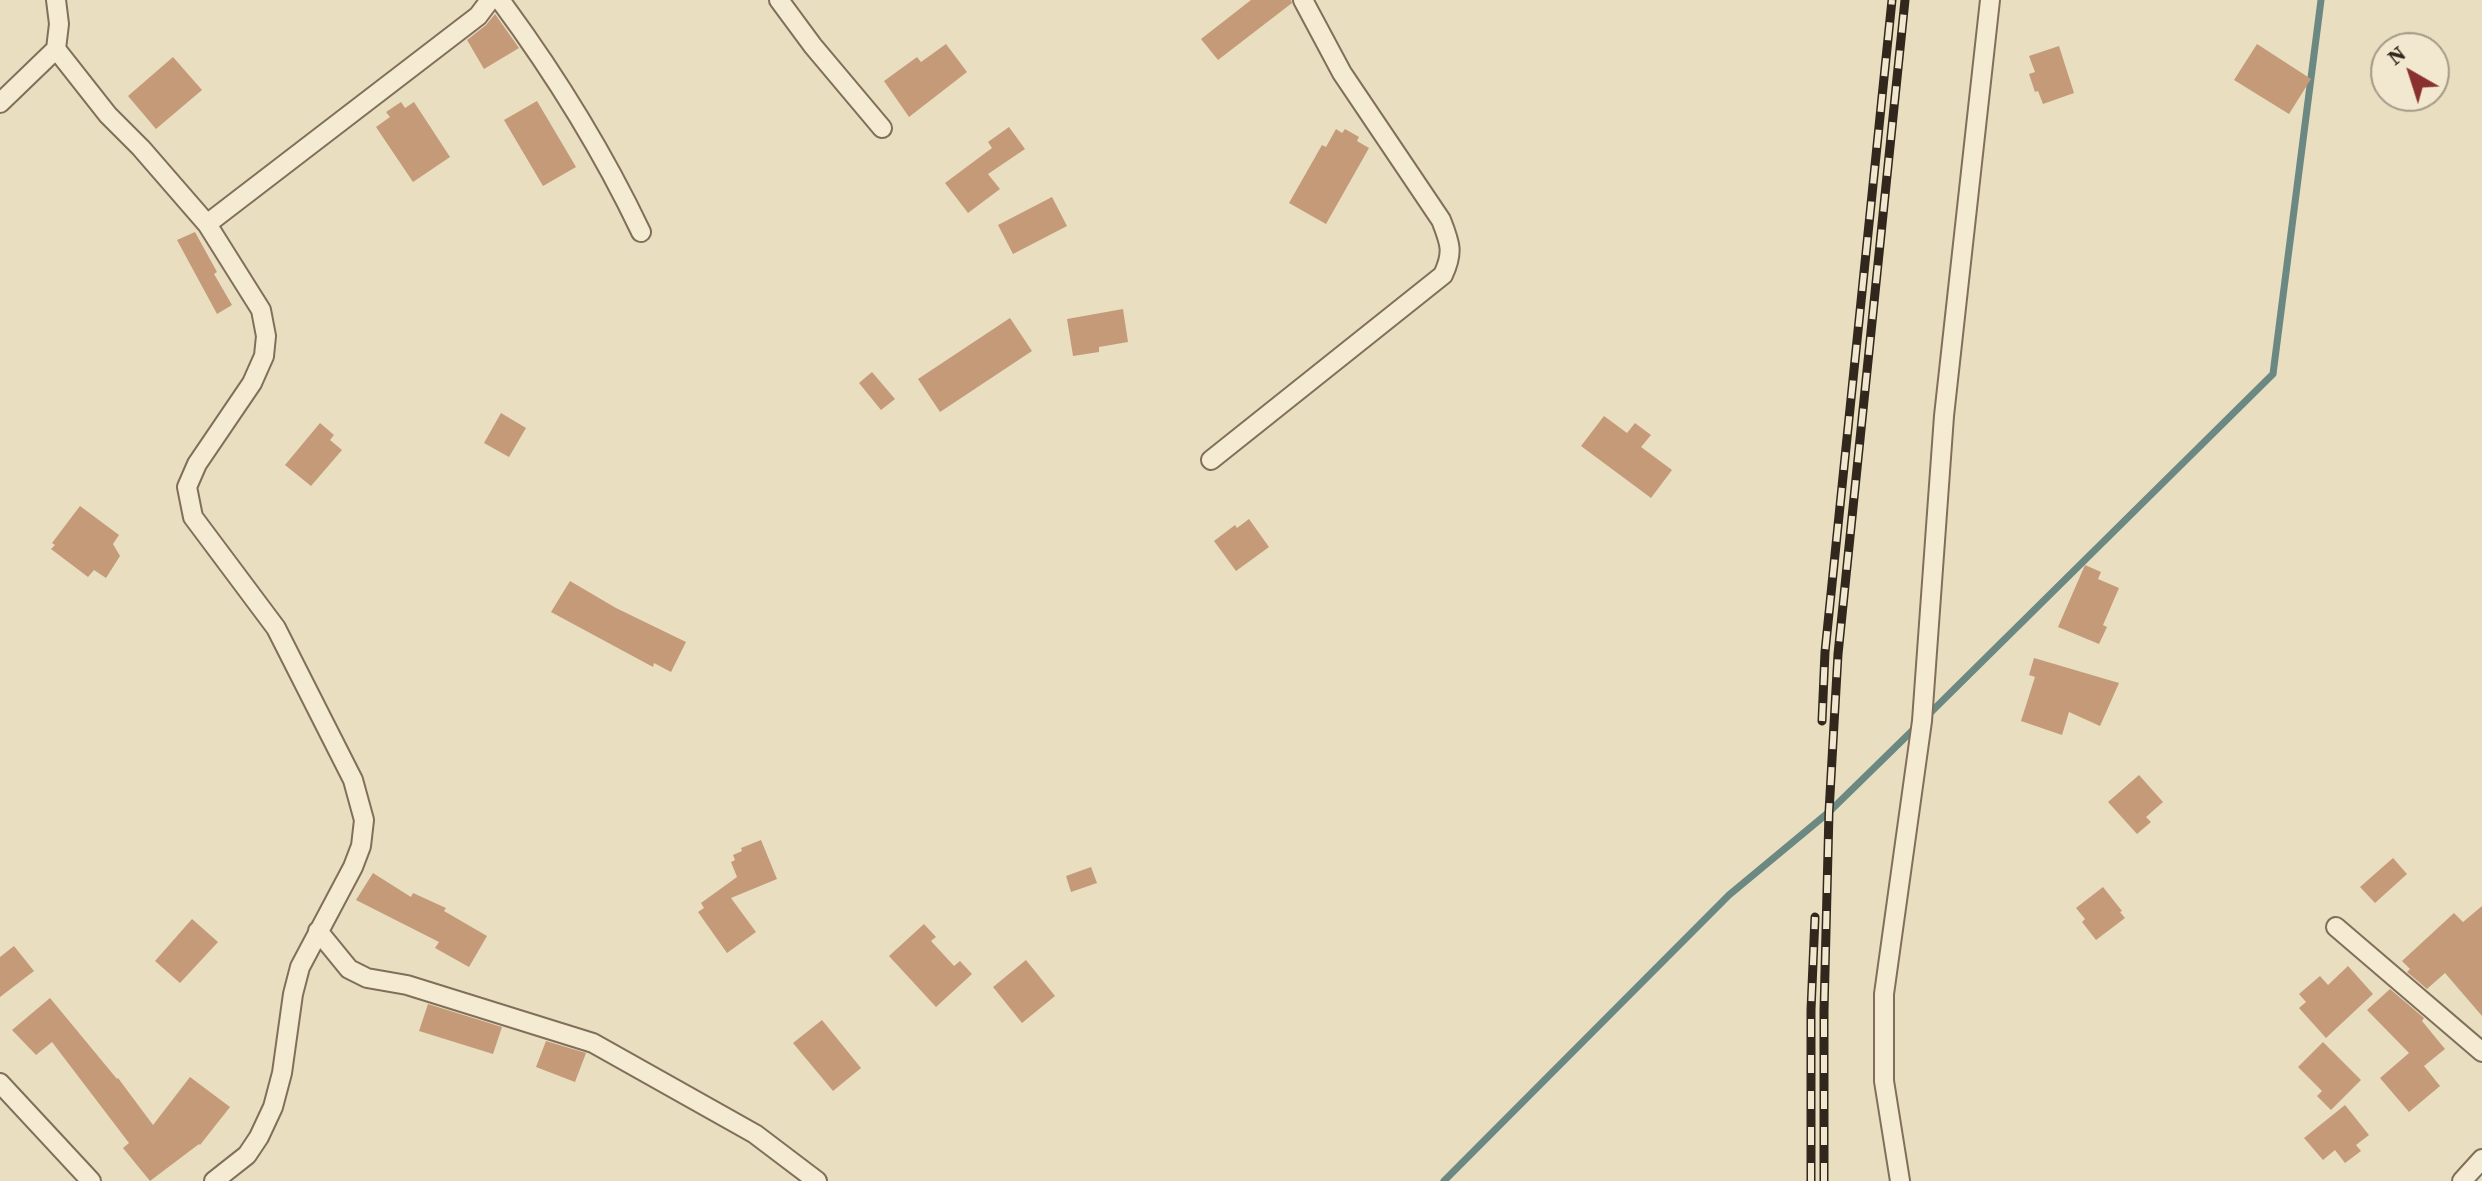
<!DOCTYPE html>
<html>
<head>
<meta charset="utf-8">
<style>
	body { margin:0 }
	#map { position:relative; width:2482px; height:1181px; overflow:hidden; background:#e9dec0; font-family:"Source Serif 4",serif }
	canvas { display:block }
	.north { position:absolute; left:2370px; top:32px; width:80px; height:80px; box-sizing:border-box; background:#f1e8cf; border:2px solid #a49b88; border-radius:50%; rotate:321deg; font-size:22px; font-weight:700; line-height:32px; text-align:center; color:#31271d }
	.north::after { content:''; display:block; margin:auto; width:28px; height:36px; background:#8a312f; clip-path:polygon(50% 0,100% 100%,50% 72%,0 100%) }
</style>
</head>
<body>
<div id="map">
<canvas width="2482" height="1181"></canvas>
<div class="north">N</div>
</div>
<script>
const ctx = document.querySelector('canvas').getContext('2d');
ctx.lineJoin = 'round';
function trace(path, color, width, dash) { ctx.strokeStyle = color; ctx.lineWidth = width; ctx.lineCap = dash ? 'butt' : 'round'; ctx.setLineDash(dash || []); ctx.stroke(path); }
function fillPath(path, color) { ctx.fillStyle = color; ctx.fill(path, 'evenodd'); }
const stream = new Path2D(`
	M 1925,718 L 2273,374 L 2321,0
	M 1444,1181 L 1729,895 L 1829,812 L 1917,726`);
const building = new Path2D(`
	M 1251,0 L 1291,0 L 1292,3 L 1218,60 L 1201,39 Z
	M 495,14 L 519,48 L 484,69 L 467,40 L 486,25 Z
	M 946,44 L 967,72 L 909,117 L 884,81 L 917,57 L 921,62 Z
	M 2257,44 L 2311,79 L 2289,114 L 2234,80 Z
	M 2059,46 L 2074,93 L 2043,104 L 2038,91 L 2035,92 L 2029,74 L 2035,72 L 2029,56 Z
	M 173,57 L 202,90 L 156,129 L 128,96 Z
	M 537,101 L 576,167 L 543,186 L 504,120 Z
	M 401,102 L 405,108 L 414,102 L 450,157 L 413,182 L 376,127 L 390,117 L 386,112 Z
	M 1009,127 L 1025,149 L 988,174 L 1000,189 L 968,213 L 945,183 L 992,148 L 988,142 Z
	M 1336,129 L 1342,133 L 1345,129 L 1359,137 L 1357,141 L 1369,148 L 1326,224 L 1289,203 L 1322,145 L 1326,147 Z
	M 1052,197 L 1067,226 L 1013,254 L 998,225 Z
	M 195,232 L 217,272 L 214,274 L 232,305 L 217,314 L 177,240 Z
	M 1123,309 L 1128,342 L 1099,347 L 1099,352 L 1073,356 L 1067,319 Z
	M 1010,318 L 1032,351 L 940,412 L 918,379 Z
	M 872,372 L 895,399 L 881,410 L 859,383 Z
	M 501,413 L 526,428 L 509,457 L 484,443 Z
	M 1604,416 L 1627,433 L 1635,423 L 1651,435 L 1641,447 L 1672,470 L 1651,498 L 1581,446 Z
	M 320,423 L 334,435 L 330,440 L 342,450 L 311,486 L 285,465 Z
	M 80,506 L 119,535 L 113,544 L 120,556 L 106,578 L 94,570 L 88,577 L 51,549 L 55,545 L 52,543 Z
	M 1249,519 L 1269,547 L 1236,571 L 1214,541 L 1235,525 L 1237,528 Z
	M 2085,565 L 2101,572 L 2098,579 L 2119,588 L 2103,625 L 2107,627 L 2099,644 L 2058,627 Z
	M 570,581 L 616,608 L 686,642 L 671,672 L 654,663 L 653,667 L 551,612 Z
	M 2034,658 L 2119,683 L 2100,726 L 2069,712 L 2062,735 L 2021,721 L 2035,677 L 2029,675 Z
	M 2139,775 L 2163,802 L 2146,817 L 2151,822 L 2137,834 L 2108,802 Z
	M 761,840 L 777,879 L 731,898 L 756,932 L 727,953 L 698,912 L 704,908 L 701,903 L 737,877 L 731,862 L 735,860 L 733,855 L 742,851 L 741,848 Z
	M 2393,858 L 2407,874 L 2375,903 L 2360,887 Z
	M 1091,867 L 1097,883 L 1071,892 L 1066,876 Z
	M 373,873 L 411,897 L 413,893 L 446,908 L 444,911 L 487,936 L 469,967 L 435,948 L 439,942 L 356,900 Z
	M 2103,887 L 2122,911 L 2120,912 L 2125,918 L 2096,940 L 2082,922 L 2085,919 L 2076,908 Z
	M 2482,906 L 2482,1016 L 2445,973 L 2427,989 L 2407,972 L 2410,969 L 2402,961 L 2454,913 L 2463,922 Z
	M 192,919 L 218,942 L 180,983 L 155,961 Z
	M 924,924 L 936,937 L 931,941 L 954,966 L 960,961 L 972,974 L 936,1007 L 889,956 Z
	M 14,946 L 34,971 L 0,997 L 0,957 Z
	M 1026,960 L 1055,996 L 1022,1023 L 993,987 Z
	M 2348,966 L 2373,994 L 2326,1038 L 2299,1008 L 2306,1002 L 2299,994 L 2320,976 L 2328,985 Z
	M 2390,989 L 2424,1018 L 2422,1021 L 2445,1049 L 2424,1066 L 2440,1086 L 2409,1112 L 2380,1078 L 2409,1053 L 2367,1010 Z
	M 50,998 L 117,1079 L 118,1078 L 153,1125 L 190,1077 L 230,1107 L 200,1145 L 199,1144 L 150,1181 L 123,1148 L 129,1143 L 52,1042 L 36,1055 L 12,1030 Z
	M 428,1004 L 502,1027 L 493,1054 L 419,1031 Z
	M 822,1020 L 861,1068 L 833,1091 L 793,1043 Z
	M 546,1041 L 586,1053 L 575,1082 L 536,1067 Z
	M 2323,1042 L 2361,1080 L 2331,1110 L 2317,1096 L 2322,1091 L 2298,1067 Z
	M 2345,1105 L 2369,1135 L 2356,1145 L 2361,1151 L 2345,1163 L 2335,1150 L 2323,1160 L 2304,1138 Z`);
const minor = new Path2D(`
	M 500,0 C 554,73 602,150 641,232
	M 779,0 L 813,46 L 882,128
	M 56,49 L 108,115 L 141,148 L 207,224 L 261,310 L 266,336 L 264,356 L 252,383 L 197,464 L 187,487 L 193,517 L 276,628 L 353,780 L 364,820 L 361,846 L 353,867 L 300,967 L 293,994 L 282,1073 L 273,1107 L 259,1137 L 247,1155 L 214,1181
	M 0,103 L 56,49 L 59,24 L 56,0
	M 207,224 L 478,16 L 490,0
	M 1211,460 L 1443,275 C 1454,252 1450,243 1441,220 L 1342,73 L 1303,0
	M 2336,927 L 2482,1052
	M 318,931 L 349,969 L 367,978 L 407,985 L 593,1043 L 755,1134 L 817,1181
	M 0,1083 L 91,1181
	M 1900,1181 L 1884,1081 L 1884,994 L 1922,721 L 1944,416 L 1990,0
	M 2462,1181 L 2482,1159`);
const rail = new Path2D(`
	M 1822,721 L 1825,652 L 1892,0
	M 1811,1181 L 1811,1010 L 1815,917
	M 1824,1181 L 1824,1011 L 1829,812 L 1838,654 L 1905,0`);
trace(stream, '#6b8882', 7);
fillPath(building, '#c49a79');
trace(minor, '#806f5a', 22);
trace(minor, '#f5ebd2', 18);
trace(rail, '#31271d', 9);
trace(rail, '#f1e8cf', 6, [18]);
</script>
</body>
</html>
